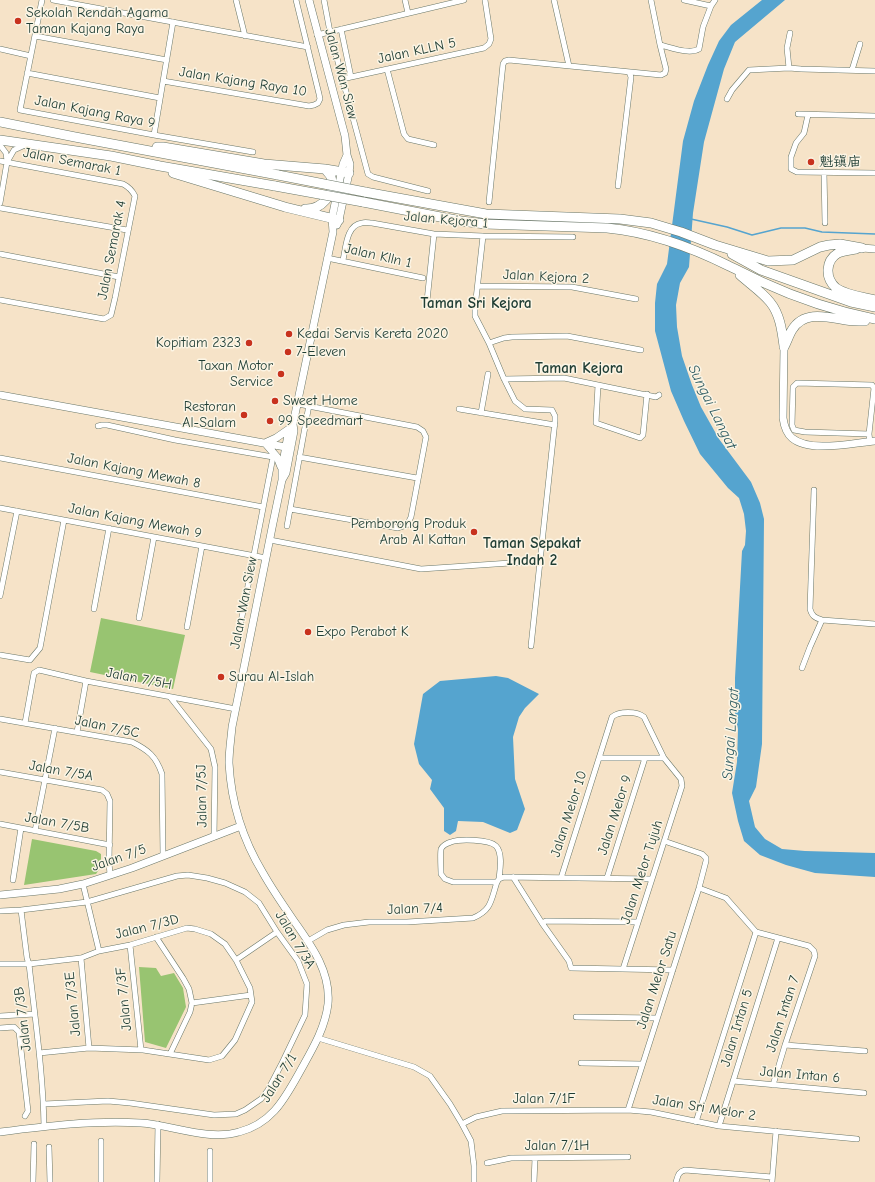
<!DOCTYPE html>
<html>
<head>
<meta charset="utf-8">
<style>
	body { margin:0 }
	canvas { display:block; background:#f6e3c8 }
</style>
</head>
<body>
<canvas width="875" height="1182"></canvas>
<script>
const ctx = document.querySelector('canvas').getContext('2d');
ctx.lineJoin = 'round';
function fillPath(path, color) { ctx.fillStyle = color; ctx.fill(path, 'evenodd'); }
function trace(path, color, width, dash) { ctx.strokeStyle = color; ctx.lineWidth = width; ctx.lineCap = dash ? 'butt' : 'round'; ctx.setLineDash(dash || []); ctx.stroke(path); }
function write(font, color, halo, rows, align = 'center') {
  ctx.font = font + ' "Comic Neue","LXGW WenKai TC",sans-serif'; ctx.lineWidth = 3; ctx.setLineDash([]); ctx.textBaseline = 'middle'; ctx.strokeStyle = halo; ctx.fillStyle = color; for (const [text, x, y, turn = 0] of rows) {
    ctx.save(); ctx.translate(x, y); ctx.rotate((+turn || 0) * Math.PI / 180); ctx.textAlign = isNaN(turn) ? turn : align; if (halo) ctx.strokeText(text, 0, 0); ctx.fillText(text, 0, 0); ctx.restore();
  }
}
const green = new Path2D(`
	M 101,618 L 185,635 L 173,689 L 90,672 Z
	M 32,839 L 96,851 L 101,854 L 101,867 L 96,874 L 24,885 Z
	M 139,967 L 156,968 L 161,976 L 174,973 L 183,988 L 186,1007 L 166,1048 L 145,1042 Z`);
const water = new Path2D(`
	M 762,0 L 785,0 L 735,42 L 724,69 L 704,142 L 693,213 L 689,267 L 680,283 L 676,305 L 677,327 L 682,356 L 692,385 L 701,407 L 719,439 L 751,482 L 760,503 L 764,519 L 762,744 L 756,787 L 749,801 L 755,827 L 765,839 L 782,849 L 805,851 L 875,853 L 875,877 L 815,873 L 786,865 L 760,855 L 744,841 L 738,821 L 732,793 L 737,762 L 738,729 L 735,715 L 735,678 L 742,551 L 745,545 L 746,531 L 744,514 L 739,498 L 728,488 L 700,454 L 684,421 L 671,391 L 655,331 L 655,303 L 657,284 L 667,264 L 683,141 L 694,101 L 708,65 L 719,41 L 731,25 Z
	M 496,676 L 508,678 L 539,694 L 525,708 L 519,717 L 513,737 L 515,779 L 525,809 L 517,830 L 510,833 L 483,822 L 458,821 L 456,831 L 450,835 L 444,831 L 444,808 L 430,789 L 432,780 L 419,764 L 414,744 L 423,694 L 440,681 Z`);
const stream = new Path2D(`
	M 691,219 L 727,227 L 752,235 L 781,228 L 805,228 L 822,232 L 875,234`);
const street = new Path2D(`
	M 42,0 L 20,110 L 154,135 L 253,152
	M 53,0 L 308,47
	M 236,0 L 245,36
	M 324,0 L 330,32 L 368,174 L 373,177 L 428,191
	M 405,0 L 408,13
	M 554,0 L 569,66
	M 711,6 L 715,0
	M 341,29 L 351,77
	M 790,33 L 787,48 L 789,68 L 801,69 L 875,71
	M 317,35 L 464,0
	M 35,36 L 167,60
	M 660,45 C 670,47 689,55 699,49 L 703,27 L 711,6 L 684,0
	M 0,49 L 31,56
	M 387,69 L 404,134 L 408,139 L 434,145
	M 852,70 L 860,44
	M 27,73 L 160,98
	M 342,79 L 484,48 L 489,44 L 491,39 L 485,0
	M 163,81 L 309,106 L 314,105 L 318,103 L 320,99 L 319,94 L 296,0
	M 727,99 L 732,90 L 749,70 L 789,68
	M 798,114 L 875,116
	M 808,115 L 804,133 L 796,143 L 791,157 L 791,169 L 797,172 L 875,173
	M 154,135 L 173,22
	M 0,145 L 6,153 L 7,161
	M 0,161 L 123,184 C 129,187 132,190 135,196 L 115,298 L 111,315 L 104,319 L 0,300
	M 824,172 L 825,223
	M 618,186 L 631,77 L 629,72
	M 489,202 L 503,64 L 505,61 L 509,60 L 661,75 L 665,73 L 666,69 L 660,45 L 651,0
	M 0,203 L 7,162 L 14,150 L 25,145
	M 0,208 L 127,230
	M 483,236 L 475,308 L 475,316 L 489,343 L 504,379 L 515,401 L 525,409 L 552,410 L 555,416 L 555,421 L 531,646
	M 0,254 L 119,277
	M 327,258 L 423,278
	M 343,260 C 346,248 346,225 362,223 C 365,222 369,223 372,223 L 434,234 L 483,236 L 573,237
	M 478,286 L 572,287 L 636,299
	M 427,301 L 434,234
	M 489,343 L 504,338 L 512,337 L 567,336 L 641,350
	M 504,379 L 564,378 L 656,397 L 659,395
	M 598,385 L 596,423 L 640,438 L 643,435 L 647,394
	M 459,409 L 555,425
	M 481,413 L 488,374
	M 98,426 L 102,425 L 107,425 L 175,440 L 273,457 L 238,637
	M 869,434 L 805,432 L 794,430 L 792,425 L 793,387 L 797,383 L 872,385 L 874,388 L 869,434 L 870,442
	M 299,457 L 417,478
	M 0,458 L 263,507
	M 814,490 L 810,609 C 812,616 815,618 822,620 L 875,624
	M 0,508 L 266,558
	M 290,509 L 398,528 L 407,525 L 411,517 L 426,437 L 423,431 L 417,427 L 298,404
	M 287,526 L 309,405
	M 270,540 L 421,569 L 540,561
	M 0,596 L 17,511
	M 94,609 L 109,528
	M 139,618 L 154,537
	M 187,627 L 202,546
	M 0,655 L 30,660 L 40,648 L 64,520
	M 802,668 L 810,647 L 822,620
	M 170,697 L 211,749 L 215,767 L 214,837
	M 0,719 L 132,742 C 148,750 156,756 162,774 L 163,856
	M 25,723 L 34,673 L 39,670 L 86,681 L 236,709
	M 77,732 L 86,681
	M 600,758 L 664,758 L 681,779 L 682,786 L 623,969
	M 0,772 L 102,790 L 107,794 L 110,801 L 109,862 L 110,875
	M 0,824 L 110,845
	M 35,831 L 55,728
	M 513,877 L 542,923 L 569,961 L 571,968 L 673,970
	M 561,878 L 612,717 C 619,711 637,711 644,717 L 664,758
	M 607,878 L 645,758
	M 13,880 L 21,828
	M 497,882 L 453,882 L 445,879 L 441,874 C 441,869 440,854 441,849 C 442,846 447,843 451,842 C 459,839 489,839 496,846 C 503,853 500,870 499,879
	M 83,884 L 99,951
	M 21,910 L 27,958 L 29,964 C 35,1018 43,1072 44,1126
	M 0,911 L 21,910 L 87,902 L 177,876 L 188,875 L 207,878 L 225,883 L 245,892 L 259,903 L 277,932 L 298,961 L 307,984 L 305,1015 L 281,1065 L 268,1090 L 261,1099 L 245,1110 L 236,1114 L 214,1115 L 130,1103 L 108,1101 L 44,1104
	M 542,923 L 546,921 L 638,922
	M 756,932 L 809,946 L 814,951 L 815,956 L 785,1045 L 773,1085
	M 156,937 L 183,978 L 189,989 L 192,1003 L 190,1012 L 170,1054
	M 308,941 L 327,930 L 344,925 L 369,922 L 407,922 L 473,918 C 492,910 491,900 497,882 L 499,879 L 504,877 L 652,879
	M 130,945 L 141,1050
	M 81,958 L 89,1048
	M 236,960 L 277,932
	M 0,964 L 29,964 L 81,958 L 99,951 L 130,945 L 187,928 L 195,929 L 211,934 L 225,944 L 236,960 L 250,988 L 252,1002 L 235,1040 L 222,1056 L 209,1060 L 143,1050 L 89,1048 L 39,1053
	M 192,1003 L 251,995
	M 0,1016 L 35,1014
	M 576,1017 L 657,1018
	M 0,1028 L 14,1027 L 19,1032 L 28,1111 L 25,1116
	M 318,1038 L 414,1067 L 430,1076 L 450,1104 L 462,1124 L 471,1141 L 474,1166 L 474,1182
	M 785,1045 L 865,1051
	M 581,1063 L 642,1064
	M 733,1081 L 864,1093
	M 628,1110 L 699,888 L 706,861 L 706,858 L 702,854 L 664,841
	M 696,1122 L 756,932 L 726,898 L 699,888
	M 462,1124 L 476,1117 L 502,1111 L 628,1110 L 651,1112 L 719,1126 L 857,1139
	M 719,1126 L 778,938
	M 101,1141 L 101,1182
	M 49,1147 L 50,1182
	M 210,1151 L 210,1182
	M 487,1163 L 511,1158 L 628,1157
	M 33,1182 L 34,1144
	M 157,1182 L 158,1124
	M 534,1182 L 535,1158
	M 676,1182 C 678,1176 678,1172 685,1170 L 772,1177
	M 772,1182 L 776,1131`);
const secondary = new Path2D(`
	M 309,0 L 345,136 L 347,155 L 350,164 L 349,173 L 339,220 L 337,225
	M 862,248 L 875,249
	M 784,347 L 783,418 C 784,425 786,433 792,438 C 810,453 852,443 875,441
	M 0,395 L 291,448
	M 265,443 L 277,457 L 281,467
	M 265,443 L 276,438 L 289,429
	M 282,480 L 282,468 L 289,429 L 293,424
	M 0,895 L 59,889 L 83,884 L 132,868 L 241,826
	M 0,1132 C 47,1126 94,1120 141,1123 C 172,1125 208,1141 239,1132 C 270,1124 283,1102 298,1075 C 310,1053 325,1030 328,1004 C 331,972 311,945 294,921 C 283,905 272,889 263,873 C 243,840 231,801 229,763 C 229,751 231,739 232,727 L 273,523 L 282,480 L 286,473 L 294,431 L 293,424 L 333,232 L 332,218 L 343,164 L 347,155`);
const highway = new Path2D(`
	M 0,122 L 75,137 L 278,175
	M 0,140 L 111,156 L 160,166 L 275,186
	M 157,147 L 163,147 L 264,164 L 325,169 L 349,173
	M 173,173 L 285,207 L 339,220
	M 365,192 L 486,214 L 620,219 L 651,223 L 681,232 L 715,245 L 768,261 L 793,260 L 820,247 L 829,245 L 840,244 L 862,248
	M 363,202 L 461,221 L 485,224 L 607,228 C 649,232 691,247 729,266 C 740,271 751,277 762,282 C 799,299 835,311 875,319
	M 305,209 C 321,210 336,194 331,177 C 330,174 327,172 325,169
	M 856,249 C 851,250 843,251 838,253 C 825,261 825,278 836,288 C 846,295 863,297 875,300
	M 732,254 L 761,270 L 851,302 L 875,307
	M 740,275 C 750,284 762,292 770,302 C 780,314 782,331 784,346
	M 784,347 C 787,341 789,335 792,330 C 804,310 827,317 846,320 C 852,321 858,321 865,321`);
const highwayBridge = new Path2D(`
	M 278,175 L 365,192
	M 275,186 L 363,202`);
const markers = [
	[18,21,4,"#c8321e"],
	[811,162,4,"#c8321e"],
	[289,334,4,"#c8321e"],
	[249,343,4,"#c8321e"],
	[288,352,4,"#c8321e"],
	[281,374,4,"#c8321e"],
	[275,401,4,"#c8321e"],
	[244,415,4,"#c8321e"],
	[270,421,4,"#c8321e"],
	[474,532,4,"#c8321e"],
	[308,632,4,"#c8321e"],
	[221,677,4,"#c8321e"]
];
const poiNames = [
	["Sekolah Rendah Agama",26,13],
	["Taman Kajang Raya",26,29],
	["魁镇庙",819,162],
	["Kedai Servis Kereta 2020",297,334],
	["Kopitiam 2323",241,343,"right"],
	["7-Eleven",296,352],
	["Taxan Motor",273,366,"right"],
	["Service",273,382,"right"],
	["Sweet Home",283,401],
	["Restoran",236,407,"right"],
	["Al-Salam",236,423,"right"],
	["99 Speedmart",278,421],
	["Pemborong Produk",466,524,"right"],
	["Arab Al Kattan",466,540,"right"],
	["Expo Perabot K",316,632],
	["Surau Al-Islah",229,677]
];
const streetNames = [
	["Jalan KLLN 5",417,51,-12],
	["Jalan Wan Siew",341,74,75],
	["Jalan Kajang Raya 10",243,82,9],
	["Jalan Kajang Raya 9",95,112,11],
	["Jalan Semarak 1",72,162,11],
	["Jalan Kejora 1",446,220,5],
	["Jalan Semarak 4",112,250,-79],
	["Jalan Klln 1",378,256,13],
	["Jalan Kejora 2",546,277,3],
	["Jalan Kajang Mewah 8",134,471,11],
	["Jalan Kajang Mewah 9",135,521,11],
	["Jalan Wan Siew",244,603,-79],
	["Jalan 7/5H",139,679,11],
	["Jalan 7/5C",107,727,12],
	["Jalan 7/5A",61,771,10],
	["Jalan 7/5J",202,796,-91],
	["Jalan Melor 10",569,814,-72],
	["Jalan Melor 9",615,815,-72],
	["Jalan 7/5B",57,823,10],
	["Jalan 7/5",119,858,-19],
	["Jalan Melor Tujuh",642,872,-72],
	["Jalan 7/4",415,909,-2],
	["Jalan 7/3D",147,927,-14],
	["Jalan 7/3A",295,940,59],
	["Jalan Melor Satu",657,980,-72],
	["Jalan 7/3F",124,999,-96],
	["Jalan 7/3E",73,1004,-96],
	["Jalan Intan 7",783,1014,-72],
	["Jalan 7/3B",23,1019,-97],
	["Jalan Intan 5",737,1028,-73],
	["Jalan Intan 6",800,1075,5],
	["Jalan 7/1",279,1078,-58],
	["Jalan 7/1F",544,1099],
	["Jalan Sri Melor 2",704,1108,9],
	["Jalan 7/1H",557,1146]
];
const neighbourhoodNames = [
	["Taman Sri Kejora",476,304],
	["Taman Kejora",579,369],
	["Taman Sepakat",532,544],
	["Indah 2",532,561]
];
const waterNames = [
	["Sungai Langat",712,407,64],
	["Sungai Langat",731,734,-86]
];
fillPath(green, '#98c471');
fillPath(water, '#55a4cf');
trace(stream, '#55a4cf', 1.5);
trace(street, '#6a7768', 6);
trace(secondary, '#6a7768', 8);
trace(highway, '#6a7768', 10);
trace(street, '#fff', 5);
trace(secondary, '#fff', 7);
trace(highway, '#fff', 9);
trace(highwayBridge, '#6a7768', 10, []);
trace(highwayBridge, '#fff', 9);
for (const [x, y, r, color] of markers) { const dot = new Path2D(); dot.arc(x, y, r, 0, 2 * Math.PI); ctx.fillStyle = color; ctx.fill(dot); trace(dot, '#fcf5e5', 1.5); }
write('14px', '#1f3d34', '#fcf5e5', poiNames, 'left');
write('14px', '#1f3d34', '#fcf5e5', streetNames);
write('bold 15px', '#1f3d34', '#fcf5e5', neighbourhoodNames);
write('italic 15px', '#2f5c62', '#fcf5e5', waterNames);
</script>
</body>
</html>
